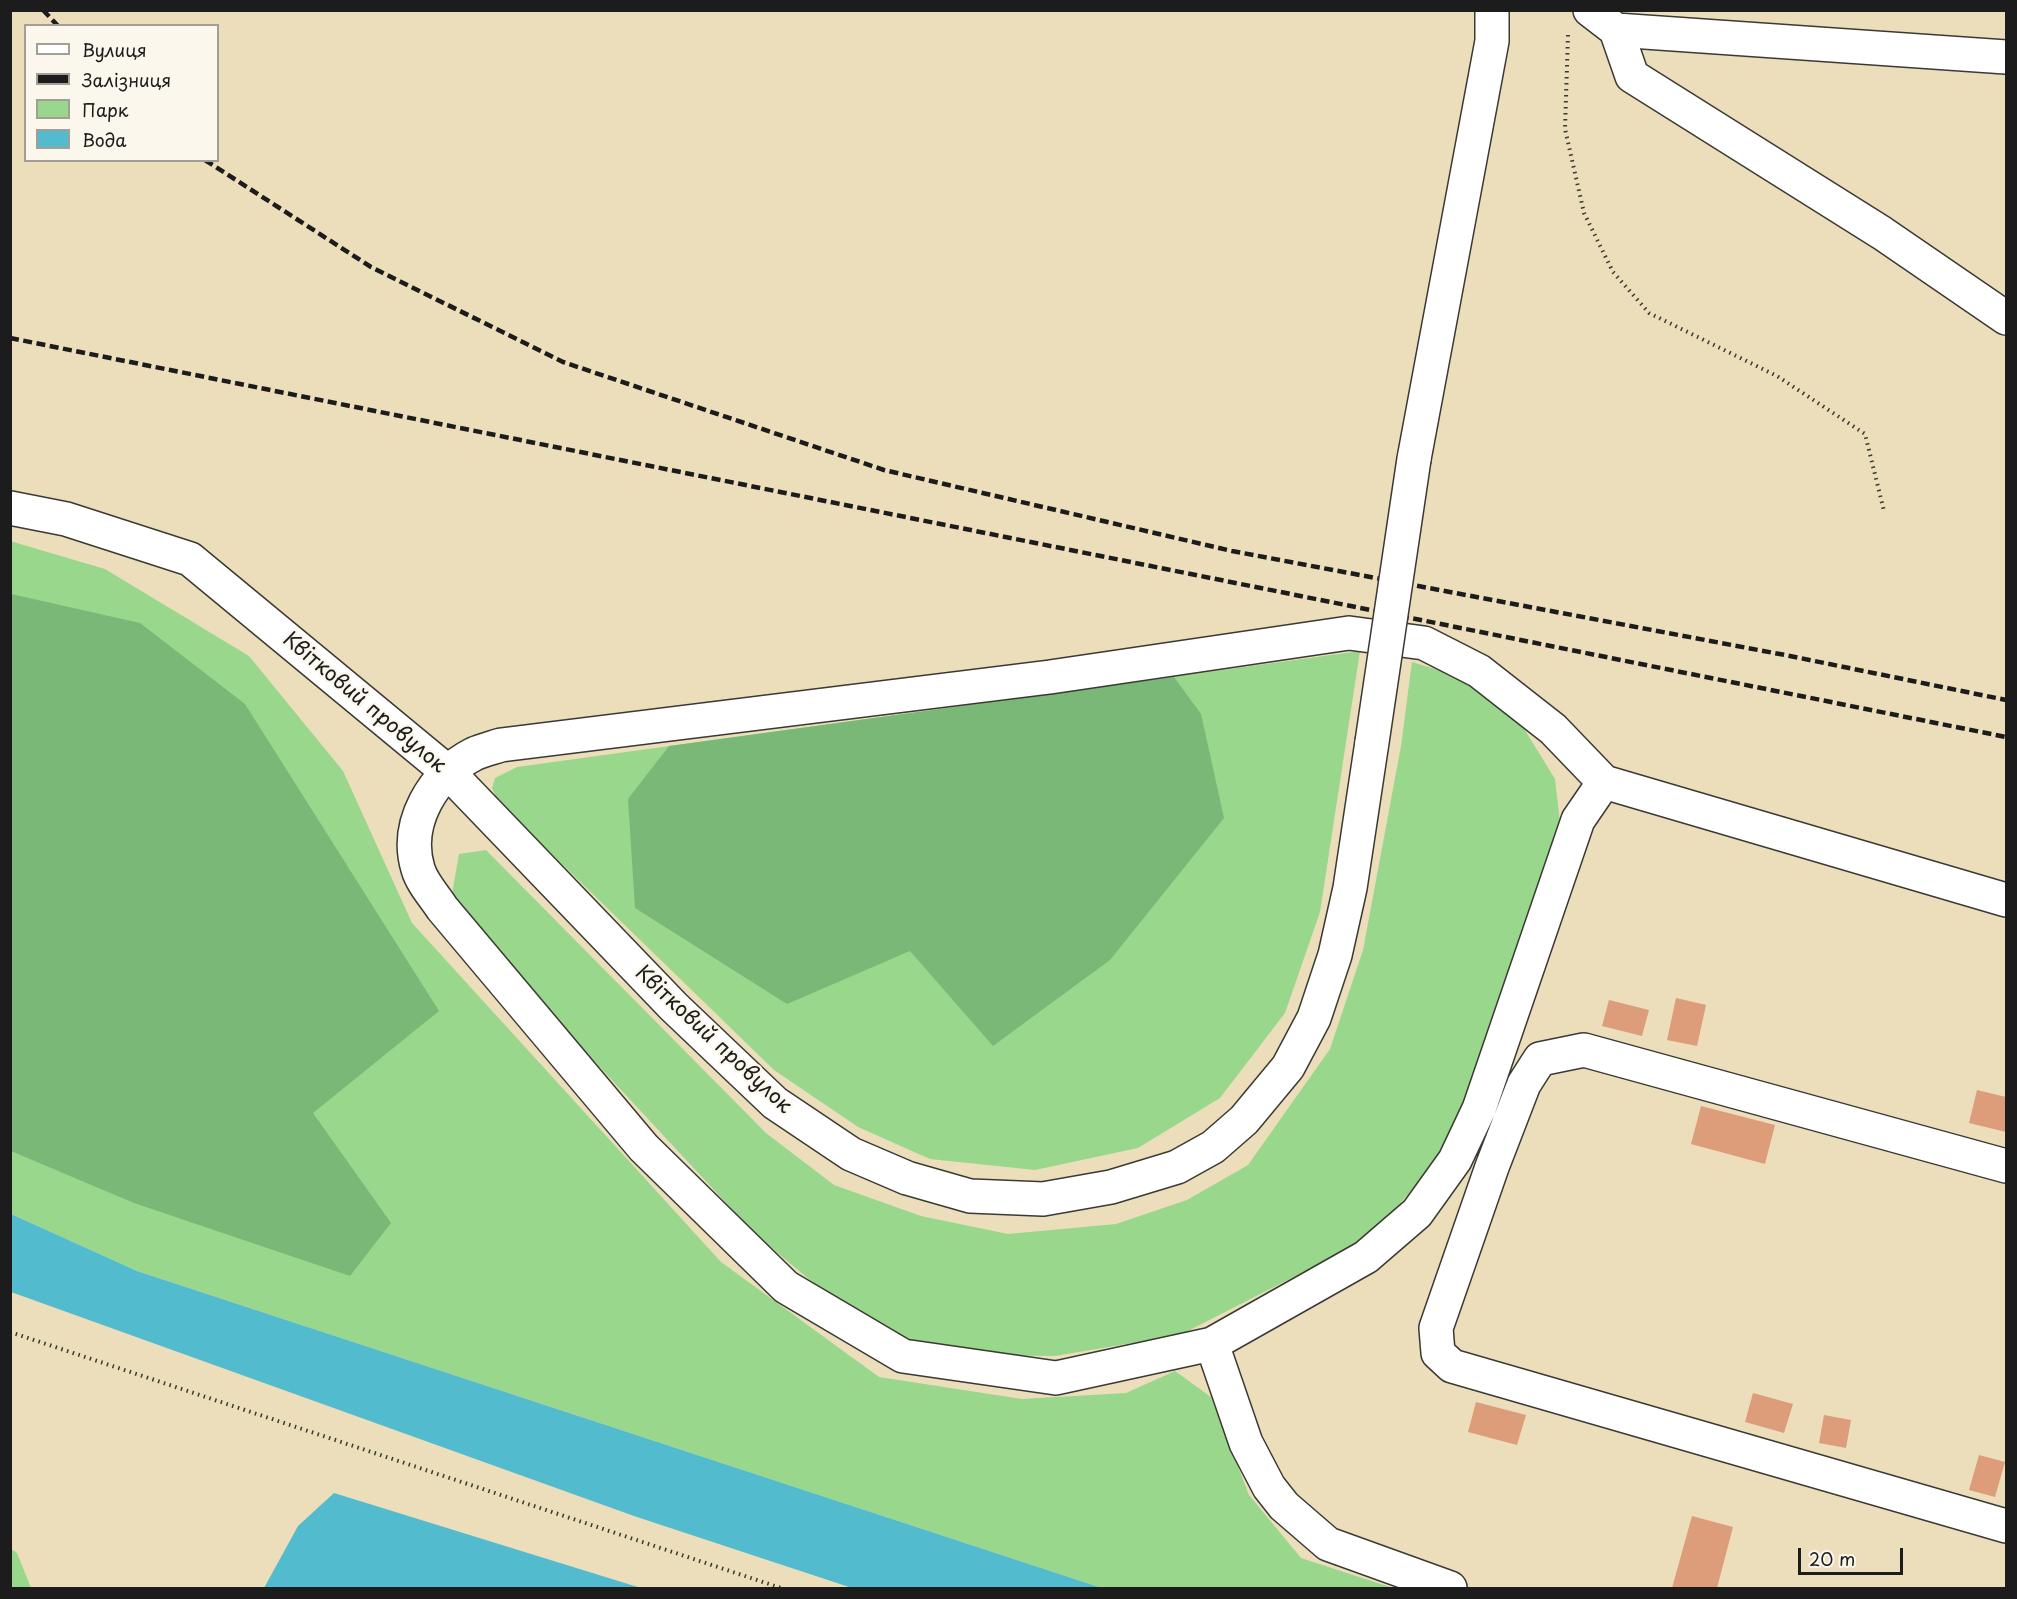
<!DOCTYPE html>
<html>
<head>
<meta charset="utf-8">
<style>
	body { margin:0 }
	#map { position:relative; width:2017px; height:1599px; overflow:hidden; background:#ecdebb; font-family:"Playpen Sans",sans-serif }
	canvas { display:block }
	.frame { position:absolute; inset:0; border:12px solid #1c1c1c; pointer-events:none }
	.legend { position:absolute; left:24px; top:24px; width:195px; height:138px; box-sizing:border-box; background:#fbf7ec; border:2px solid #a29f99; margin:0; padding:8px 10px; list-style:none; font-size:18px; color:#1c1c1c }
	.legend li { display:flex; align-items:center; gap:12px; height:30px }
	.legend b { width:30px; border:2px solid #a29f99 }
	.scale { position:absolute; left:1798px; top:1548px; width:105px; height:27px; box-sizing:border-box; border:3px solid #1c1c1c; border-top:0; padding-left:8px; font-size:18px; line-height:21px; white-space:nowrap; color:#1c1c1c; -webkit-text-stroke:4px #fbf7ec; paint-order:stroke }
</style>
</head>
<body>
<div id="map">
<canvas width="2017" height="1599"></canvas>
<div class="frame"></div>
<ul class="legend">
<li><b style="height:8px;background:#fff"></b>Вулиця</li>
<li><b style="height:8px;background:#1c1c1c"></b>Залізниця</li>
<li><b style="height:16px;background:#99d78c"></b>Парк</li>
<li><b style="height:16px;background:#52bcce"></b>Вода</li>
</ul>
<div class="scale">20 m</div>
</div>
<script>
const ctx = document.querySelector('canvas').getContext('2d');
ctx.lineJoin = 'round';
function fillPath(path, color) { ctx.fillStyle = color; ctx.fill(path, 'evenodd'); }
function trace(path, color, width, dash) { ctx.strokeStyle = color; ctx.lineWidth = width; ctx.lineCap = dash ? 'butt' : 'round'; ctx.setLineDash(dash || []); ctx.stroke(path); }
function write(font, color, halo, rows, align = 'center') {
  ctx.font = font + ' "Playpen Sans",sans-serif'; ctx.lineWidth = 4.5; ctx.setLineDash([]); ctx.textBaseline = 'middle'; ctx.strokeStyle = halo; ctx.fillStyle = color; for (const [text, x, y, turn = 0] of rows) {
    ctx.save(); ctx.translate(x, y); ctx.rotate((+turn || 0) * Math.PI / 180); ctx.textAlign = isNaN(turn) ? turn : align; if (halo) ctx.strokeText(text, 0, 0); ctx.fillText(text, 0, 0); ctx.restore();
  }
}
const green = new Path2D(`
	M 10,541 L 105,569 L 249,656 L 343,771 L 412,923 L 721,1262 L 879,1377 L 1022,1399 L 1126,1393 L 1175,1371 L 1211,1397 L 1249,1495 L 1301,1558 L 1393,1588 L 1102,1588 L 137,1271 L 11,1214 Z
	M 1360,651 L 1320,912 L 1285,1013 L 1220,1098 L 1138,1148 L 1035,1170 L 930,1159 L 858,1127 L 774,1070 L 499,803 L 492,788 L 495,778 L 517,767 Z
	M 1412,662 L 1458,676 L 1523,727 L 1555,779 L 1560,822 L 1461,1113 L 1429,1170 L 1377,1230 L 1319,1264 L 1180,1335 L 1055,1356 L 969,1355 L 906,1341 L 834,1300 L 755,1234 L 583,1049 L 452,894 L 459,854 L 486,850 L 766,1133 L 834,1185 L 921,1216 L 1008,1234 L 1116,1224 L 1187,1200 L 1248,1165 L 1330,1049 L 1363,950 L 1401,746 Z
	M 10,1548 L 17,1553 L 31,1588 L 11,1588 Z`);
const forest = new Path2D(`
	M 11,594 L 140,623 L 245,704 L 439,1011 L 313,1113 L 391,1223 L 350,1276 L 134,1203 L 11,1151 Z
	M 1174,677 L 1201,714 L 1224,818 L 1110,960 L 993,1046 L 910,951 L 787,1004 L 635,908 L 628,799 L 669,746 Z`);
const water = new Path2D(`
	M 11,1214 L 137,1271 L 1102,1588 L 852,1588 L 634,1516 L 11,1292 Z
	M 334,1493 L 641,1588 L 264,1588 L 298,1526 Z`);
const building = new Path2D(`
	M 1676,998 L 1706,1005 L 1697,1046 L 1667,1040 Z
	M 1609,1000 L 1649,1010 L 1642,1036 L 1602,1026 Z
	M 1977,1090 L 2006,1097 L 2006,1132 L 1969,1123 Z
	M 1701,1106 L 1775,1125 L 1765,1164 L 1691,1144 Z
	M 1753,1393 L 1793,1404 L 1784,1433 L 1745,1422 Z
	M 1476,1402 L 1526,1415 L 1517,1445 L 1468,1432 Z
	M 1824,1415 L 1851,1420 L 1846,1448 L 1819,1443 Z
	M 1979,1455 L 2005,1462 L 1995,1497 L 1969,1490 Z
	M 1692,1516 L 1733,1527 L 1717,1588 L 1672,1588 Z`);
const path = new Path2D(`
	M 1568,35 L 1565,129 L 1584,213 L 1613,272 L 1649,313 L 1777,376 L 1865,434 L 1884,511
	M 10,1332 L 781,1588`);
const minor = new Path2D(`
	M 1590,10 L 1616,30 L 2006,57
	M 1616,30 L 1632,76 L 1882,233 L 2006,318
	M 1414,459 L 1492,41 L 1492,10
	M 10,508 L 66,519 L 190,559 L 449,773 L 674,1007 L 775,1103 L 851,1154 L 907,1178 L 970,1196 L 1043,1199 L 1111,1187 L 1177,1167 L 1213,1147 L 1244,1120 L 1288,1067 L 1314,1018 L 1335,955 L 1350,888 L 1372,742
	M 1349,633 L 1424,643 L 1479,671 L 1553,729 L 1604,782 L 1578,820 L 1479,1109 L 1455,1160 L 1417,1213 L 1366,1257 L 1212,1344 L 1056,1378 L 903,1356 L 786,1287 L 644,1148 L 442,908 C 435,897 422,883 418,869 C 404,823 433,775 474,754 C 483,750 492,748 501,745 L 1050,677 Z
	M 1604,782 L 2006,900
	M 2006,1166 L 1584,1050 L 1540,1059 L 1524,1084 L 1492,1167 L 1436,1328 L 1438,1353 L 1452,1366 L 2006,1526
	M 1212,1344 L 1246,1443 L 1269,1487 L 1284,1506 L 1328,1544 L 1450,1588`);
const rail = new Path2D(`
	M 43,10 L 58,26
	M 205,160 L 371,267 L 563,362 L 884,470 L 1232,551 L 1785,655 L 2006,700
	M 10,338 L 2006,737`);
const minorBridge = new Path2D(`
	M 1372,742 L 1414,459`);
const streetNames = [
	["Квітковий провулок",364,703,40],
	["Квітковий провулок",713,1040,43]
];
fillPath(green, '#99d78c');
fillPath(forest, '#7ab878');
fillPath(water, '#52bcce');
fillPath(building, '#dd9c7a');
trace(minor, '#3b3934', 36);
trace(path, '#3b3934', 4, [1.5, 4.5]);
trace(minor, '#fff', 33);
trace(rail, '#1c1c1c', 4.5, [9, 4.5]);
trace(minorBridge, '#3b3934', 36, []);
trace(minorBridge, '#fff', 33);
write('21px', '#1c1c1c', '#fbf7ec', streetNames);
</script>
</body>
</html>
